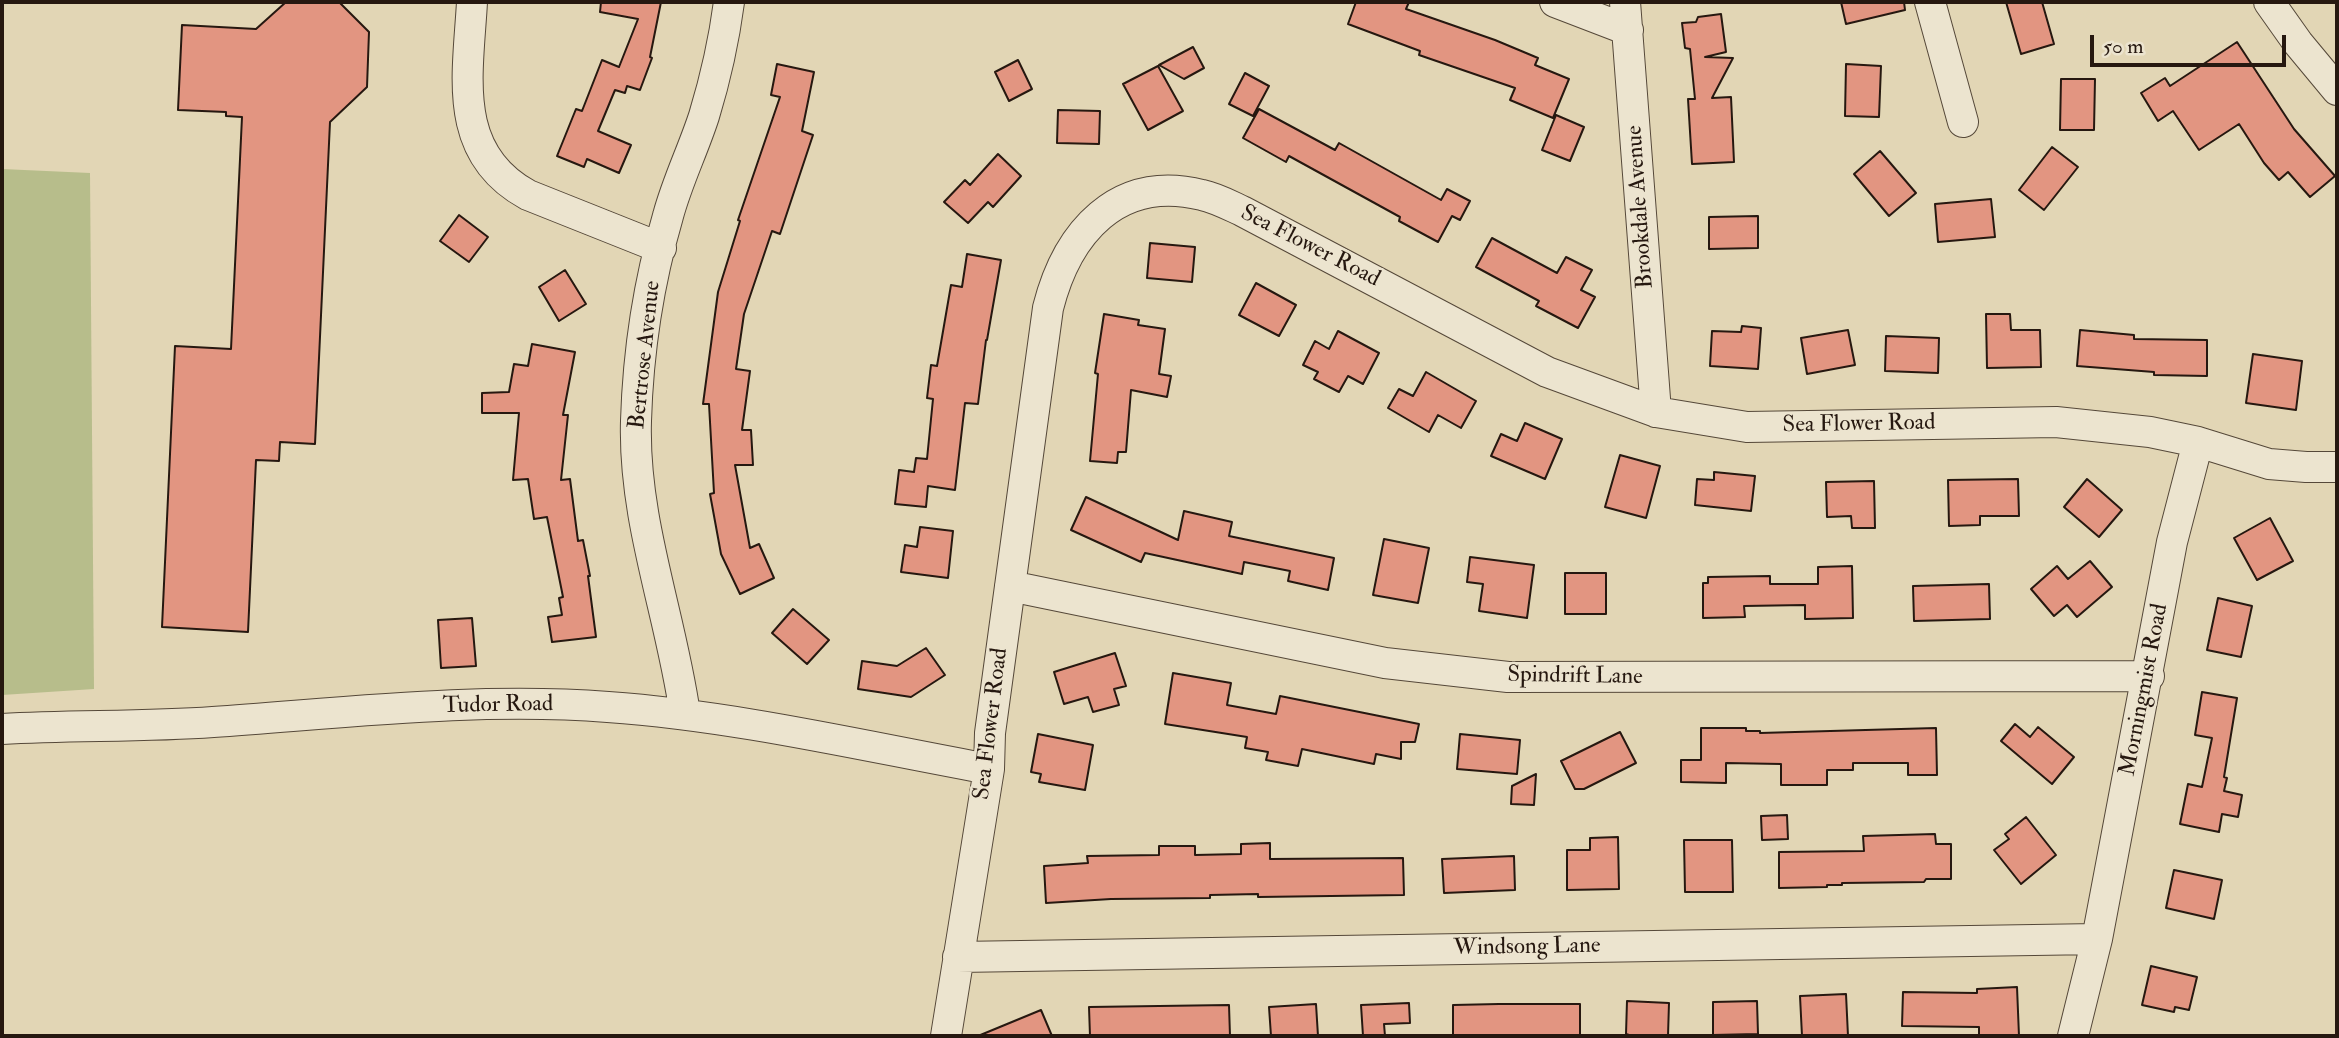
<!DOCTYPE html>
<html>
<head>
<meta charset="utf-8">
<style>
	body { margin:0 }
	#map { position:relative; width:2339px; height:1038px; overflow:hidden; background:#e2d6b5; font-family:"IM FELL Double Pica",serif }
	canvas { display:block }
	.frame { position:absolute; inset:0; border:4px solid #261810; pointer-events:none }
	.scale { position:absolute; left:2090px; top:35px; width:196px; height:32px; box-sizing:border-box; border:4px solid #261810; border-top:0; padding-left:9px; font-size:21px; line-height:24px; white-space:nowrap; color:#261810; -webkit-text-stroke:5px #ece4cf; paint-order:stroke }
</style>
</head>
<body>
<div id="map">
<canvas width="2339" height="1038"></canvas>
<div class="frame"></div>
<div class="scale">50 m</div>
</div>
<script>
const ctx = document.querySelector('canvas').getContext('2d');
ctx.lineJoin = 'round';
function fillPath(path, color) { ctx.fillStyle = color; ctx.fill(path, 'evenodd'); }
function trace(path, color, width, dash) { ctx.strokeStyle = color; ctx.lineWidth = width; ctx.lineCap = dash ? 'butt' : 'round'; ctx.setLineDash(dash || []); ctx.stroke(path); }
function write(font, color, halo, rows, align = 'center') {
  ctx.font = font + ' "IM FELL Double Pica",serif'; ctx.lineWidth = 5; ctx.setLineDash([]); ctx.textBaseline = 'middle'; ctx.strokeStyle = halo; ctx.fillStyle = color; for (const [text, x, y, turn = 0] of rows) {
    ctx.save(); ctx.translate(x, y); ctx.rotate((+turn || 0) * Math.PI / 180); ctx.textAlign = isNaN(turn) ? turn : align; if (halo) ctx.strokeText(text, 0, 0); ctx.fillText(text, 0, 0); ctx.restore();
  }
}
const green = new Path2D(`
	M 2,169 L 90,173 L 94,689 L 2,695 Z`);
const building = new Path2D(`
	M 286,2 L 339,2 L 369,32 L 367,87 L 330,122 L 315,444 L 280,442 L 279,461 L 256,460 L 248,632 L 162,627 L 175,346 L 231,349 L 242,117 L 226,116 L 226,112 L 178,110 L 182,25 L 256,29 Z
	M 601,2 L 661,2 L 650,57 L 652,58 L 640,90 L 627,86 L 625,93 L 615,90 L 598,131 L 631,145 L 619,173 L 587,159 L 584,167 L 557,156 L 576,109 L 582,111 L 602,60 L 619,67 L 638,19 L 600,12 Z
	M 1356,2 L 1409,2 L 1406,9 L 1495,40 L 1538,58 L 1535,65 L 1569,79 L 1553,118 L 1510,100 L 1515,88 L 1419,55 L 1420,51 L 1348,24 Z
	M 1841,2 L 1904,2 L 1905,10 L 1846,24 Z
	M 2006,2 L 2042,2 L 2054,44 L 2021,54 Z
	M 1721,14 L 1726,52 L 1705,57 L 1733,58 L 1712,98 L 1731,97 L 1734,162 L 1692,164 L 1688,99 L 1695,99 L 1690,49 L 1685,48 L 1682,23 L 1696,22 L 1698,17 Z
	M 2237,42 L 2294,129 L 2335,176 L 2310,197 L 2288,172 L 2279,180 L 2264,163 L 2239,124 L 2199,150 L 2173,111 L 2158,121 L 2141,93 L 2165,78 L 2170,86 Z
	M 1193,47 L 1204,68 L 1184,79 L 1159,65 Z
	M 1018,60 L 1032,89 L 1009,101 L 995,72 Z
	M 777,64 L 814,72 L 802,131 L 813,135 L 780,234 L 772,231 L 744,314 L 736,369 L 750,371 L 742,430 L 751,430 L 753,465 L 735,465 L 750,548 L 759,544 L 774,578 L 740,594 L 721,554 L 710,494 L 714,493 L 709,404 L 703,404 L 718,292 L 740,221 L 738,220 L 780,97 L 771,95 Z
	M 1846,64 L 1881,66 L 1879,117 L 1845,116 Z
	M 1158,66 L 1183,111 L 1148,130 L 1123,84 Z
	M 1245,73 L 1269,86 L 1253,116 L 1229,104 Z
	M 2061,79 L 2095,79 L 2094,130 L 2060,130 Z
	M 1259,109 L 1335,150 L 1339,143 L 1441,200 L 1447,189 L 1470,201 L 1460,220 L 1452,216 L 1438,242 L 1399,221 L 1400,217 L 1289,156 L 1286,162 L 1243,138 Z
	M 1058,110 L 1100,111 L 1099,144 L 1057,143 Z
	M 1556,115 L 1584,127 L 1570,161 L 1542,150 Z
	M 2052,147 L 2078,167 L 2044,210 L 2019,190 Z
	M 1880,151 L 1916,193 L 1889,216 L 1854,174 Z
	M 998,154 L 1021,176 L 993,207 L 988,202 L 968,223 L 944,202 L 965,180 L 970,185 Z
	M 1991,199 L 1995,237 L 1938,242 L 1935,204 Z
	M 459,215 L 488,237 L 469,262 L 440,241 Z
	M 1758,216 L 1758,248 L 1709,249 L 1709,217 Z
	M 1492,238 L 1557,273 L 1566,257 L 1592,270 L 1581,290 L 1595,297 L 1578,328 L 1536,306 L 1539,301 L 1476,267 Z
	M 1150,243 L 1195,247 L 1192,282 L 1147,278 Z
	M 967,254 L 1001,260 L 987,340 L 986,340 L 978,404 L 965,403 L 955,490 L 928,486 L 926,507 L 895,504 L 899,470 L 914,472 L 916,458 L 927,459 L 933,399 L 927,398 L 931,365 L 937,366 L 951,285 L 962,287 Z
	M 565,270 L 586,304 L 559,321 L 539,287 Z
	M 1256,283 L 1296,305 L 1279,336 L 1239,315 Z
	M 1104,314 L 1139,320 L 1138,325 L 1165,329 L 1159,374 L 1171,376 L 1167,397 L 1131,390 L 1126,452 L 1118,452 L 1117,463 L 1090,461 L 1098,374 L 1095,373 Z
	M 1986,314 L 2010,314 L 2011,330 L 2040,330 L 2041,367 L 1987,368 Z
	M 1742,326 L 1761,328 L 1758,369 L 1710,366 L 1712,331 L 1741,332 Z
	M 1848,330 L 1855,365 L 1807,374 L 1801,338 Z
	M 2080,330 L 2134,335 L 2134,339 L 2207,340 L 2207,376 L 2154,375 L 2154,372 L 2077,366 Z
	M 1338,331 L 1379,353 L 1363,384 L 1348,376 L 1339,392 L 1314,379 L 1318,372 L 1303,365 L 1315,341 L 1329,349 Z
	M 1886,336 L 1939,338 L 1938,373 L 1885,371 Z
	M 532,344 L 575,352 L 563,415 L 568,415 L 561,480 L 570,479 L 578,541 L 583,540 L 590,576 L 588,576 L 596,637 L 552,642 L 548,617 L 562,615 L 559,598 L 563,597 L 547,517 L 534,519 L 528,479 L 513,480 L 519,413 L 482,413 L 482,393 L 509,392 L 514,364 L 528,366 Z
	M 2253,354 L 2302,361 L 2296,410 L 2246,403 Z
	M 1426,372 L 1476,401 L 1461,428 L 1438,415 L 1429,432 L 1388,408 L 1399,389 L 1413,396 Z
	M 1525,423 L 1562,439 L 1545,479 L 1491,456 L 1501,434 L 1517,441 Z
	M 1620,455 L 1660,466 L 1646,518 L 1605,507 Z
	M 1714,472 L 1755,476 L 1751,511 L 1695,505 L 1697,479 L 1714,480 Z
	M 2018,479 L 2019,516 L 1980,516 L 1980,525 L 1949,526 L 1948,480 Z
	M 2087,479 L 2122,510 L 2099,537 L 2064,507 Z
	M 1874,481 L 1875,528 L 1852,528 L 1851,516 L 1827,517 L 1826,482 Z
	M 1086,497 L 1178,540 L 1184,511 L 1232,522 L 1229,536 L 1334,558 L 1328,590 L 1288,581 L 1290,571 L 1244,562 L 1242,574 L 1145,553 L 1141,562 L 1071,530 Z
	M 2270,518 L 2293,561 L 2257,580 L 2234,538 Z
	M 920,527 L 953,531 L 948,578 L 901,572 L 905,545 L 917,547 Z
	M 1384,539 L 1429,548 L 1418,603 L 1373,595 Z
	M 1470,557 L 1534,565 L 1527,618 L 1479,611 L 1483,584 L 1467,582 Z
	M 2090,561 L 2112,587 L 2077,617 L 2067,605 L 2054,616 L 2031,589 L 2057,566 L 2068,579 Z
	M 1852,566 L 1853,618 L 1805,619 L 1805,605 L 1744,606 L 1745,617 L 1703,618 L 1703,583 L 1708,583 L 1708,577 L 1770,576 L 1770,584 L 1818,584 L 1818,567 Z
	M 1565,573 L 1606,573 L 1606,614 L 1565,614 Z
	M 1989,584 L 1990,619 L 1914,621 L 1913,586 Z
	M 2218,598 L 2252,606 L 2241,657 L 2207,650 Z
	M 793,609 L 829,640 L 807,664 L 772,633 Z
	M 472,618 L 476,666 L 441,668 L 438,620 Z
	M 926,648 L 945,675 L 911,697 L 858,689 L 862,661 L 897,666 Z
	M 1115,653 L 1126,686 L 1114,689 L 1119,705 L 1093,712 L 1088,697 L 1064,704 L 1054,672 Z
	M 1173,673 L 1231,683 L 1227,705 L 1276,714 L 1280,696 L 1419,724 L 1415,742 L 1401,742 L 1401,759 L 1376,754 L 1374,764 L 1302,749 L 1298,766 L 1266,760 L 1268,752 L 1245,748 L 1247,737 L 1165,724 Z
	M 2202,692 L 2237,698 L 2224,777 L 2227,778 L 2224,791 L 2242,795 L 2238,817 L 2222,814 L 2219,832 L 2180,824 L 2188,784 L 2202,787 L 2212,738 L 2195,735 Z
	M 2015,724 L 2030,737 L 2038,727 L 2074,757 L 2052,784 L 2001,741 Z
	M 1701,728 L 1746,728 L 1746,731 L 1760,731 L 1760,733 L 1936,728 L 1937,775 L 1908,775 L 1908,763 L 1853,763 L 1853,770 L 1827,770 L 1827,785 L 1781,785 L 1781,764 L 1726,763 L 1726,783 L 1681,782 L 1681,760 L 1701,760 Z
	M 1620,732 L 1636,763 L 1584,789 L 1575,789 L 1561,761 Z
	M 1038,734 L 1093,745 L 1085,790 L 1039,782 L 1041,774 L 1031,772 Z
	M 1460,734 L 1520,740 L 1517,774 L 1457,769 Z
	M 1536,774 L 1534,805 L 1511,804 L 1512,786 Z
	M 1787,815 L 1788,839 L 1762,840 L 1761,816 Z
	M 2026,817 L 2056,855 L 2021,884 L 1994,850 L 2009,839 L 2005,834 Z
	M 1935,834 L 1936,844 L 1951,844 L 1951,879 L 1926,879 L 1924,882 L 1842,883 L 1842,885 L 1827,885 L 1827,887 L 1779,888 L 1779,852 L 1864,851 L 1863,836 Z
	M 1618,837 L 1619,889 L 1567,890 L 1567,850 L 1590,850 L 1590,838 Z
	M 1684,840 L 1732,840 L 1733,892 L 1685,892 Z
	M 1270,843 L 1270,859 L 1403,858 L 1404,895 L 1258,897 L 1258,894 L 1210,895 L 1210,898 L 1111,899 L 1046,903 L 1044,866 L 1088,863 L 1087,856 L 1159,855 L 1159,846 L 1195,846 L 1195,855 L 1241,854 L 1241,844 Z
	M 1514,856 L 1515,890 L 1444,893 L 1442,859 Z
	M 2174,870 L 2222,880 L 2214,919 L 2166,908 Z
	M 2151,966 L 2197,977 L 2189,1010 L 2175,1007 L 2174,1012 L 2142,1005 Z
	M 2017,987 L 2019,1036 L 1979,1036 L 1979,1027 L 1902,1026 L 1903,992 L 1977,993 L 1977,989 Z
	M 1846,994 L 1848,1036 L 1802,1036 L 1800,996 Z
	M 1627,1001 L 1669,1003 L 1668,1036 L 1632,1036 L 1626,1034 Z
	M 1757,1001 L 1758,1034 L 1713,1035 L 1713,1002 Z
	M 1409,1003 L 1410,1023 L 1384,1024 L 1385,1036 L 1363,1036 L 1361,1005 Z
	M 1316,1004 L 1318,1036 L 1271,1036 L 1269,1007 Z
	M 1499,1004 L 1580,1004 L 1580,1036 L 1453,1036 L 1453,1005 Z
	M 1229,1005 L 1230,1036 L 1090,1036 L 1089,1007 Z
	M 1041,1010 L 1052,1036 L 978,1036 Z`);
const minor = new Path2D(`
	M 472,2 C 468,75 451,153 528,195 L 661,248
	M 1555,2 L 1628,30
	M 1625,2 L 1656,412
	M 1930,2 L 1963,122
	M 2269,2 L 2298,43 L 2337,90
	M 1010,586 L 1385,663 L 1508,677 L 2149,676
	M 685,714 C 671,615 633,521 636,421 C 638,353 649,281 668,216 C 677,182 693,150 704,116 C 715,80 724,40 729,2
	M 2,729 C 72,725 143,727 213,722 C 344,713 477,697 608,707 C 736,716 863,746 989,769
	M 958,957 L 2097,939
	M 946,1036 L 989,769 L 990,733 L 1048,308 C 1067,233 1117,174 1202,195 C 1216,198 1229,205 1242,211 L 1547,372 L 1656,412 L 1747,427 L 2056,422 L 2150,432 L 2198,442 L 2269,464 L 2306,467 L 2337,467
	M 2073,1036 L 2097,939 L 2172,542 L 2198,442`);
const streetNames = [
	["Brookdale Avenue",1641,207,-94],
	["Sea Flower Road",1310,247,27],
	["Bertrose Avenue",646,355,-84],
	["Sea Flower Road",1859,425,-1],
	["Spindrift Lane",1575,677,1],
	["Morningmist Road",2145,690,-79],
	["Tudor Road",498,706,-1],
	["Sea Flower Road",992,724,-83],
	["Windsong Lane",1527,948,-1]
];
fillPath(green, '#b7bd8b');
fillPath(building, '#e29581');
trace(building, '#261810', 2);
trace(minor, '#554839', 32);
trace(minor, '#ece4cf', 30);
write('23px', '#261810', '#ece4cf', streetNames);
</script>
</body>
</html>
